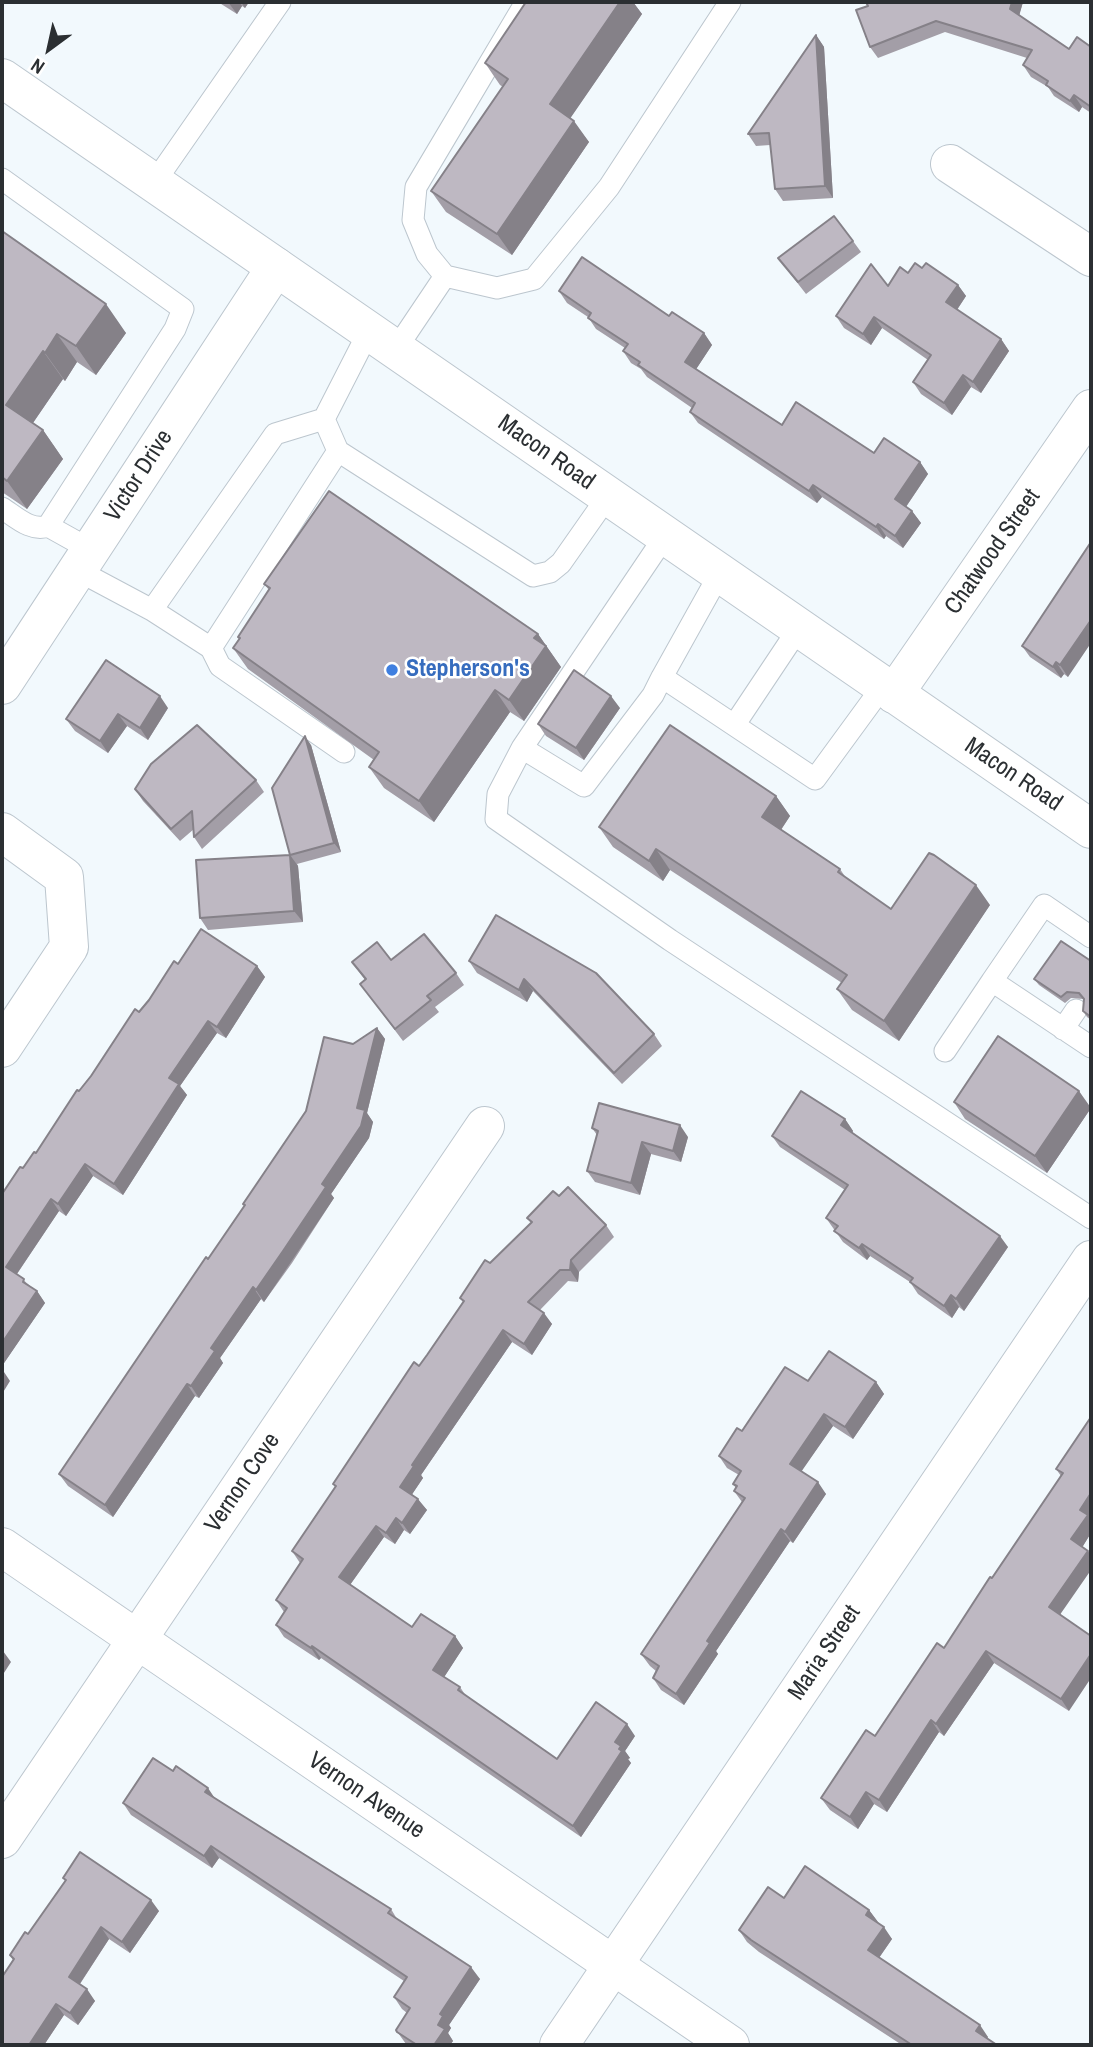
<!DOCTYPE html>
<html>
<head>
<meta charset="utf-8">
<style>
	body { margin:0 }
	#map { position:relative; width:1093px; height:2047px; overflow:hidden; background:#f2f9fd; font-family:"Archivo Narrow",sans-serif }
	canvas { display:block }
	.frame { position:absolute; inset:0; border:4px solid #2b2f32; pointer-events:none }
	.north { position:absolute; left:14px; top:14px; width:70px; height:70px; -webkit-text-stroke:5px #fff; paint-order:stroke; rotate:213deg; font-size:19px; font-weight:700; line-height:28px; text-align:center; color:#2b2f32 }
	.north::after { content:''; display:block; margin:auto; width:24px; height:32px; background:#2b2f32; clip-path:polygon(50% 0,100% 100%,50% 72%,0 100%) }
</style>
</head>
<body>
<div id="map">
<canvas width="1093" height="2047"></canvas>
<div class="frame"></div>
<div class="north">N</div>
</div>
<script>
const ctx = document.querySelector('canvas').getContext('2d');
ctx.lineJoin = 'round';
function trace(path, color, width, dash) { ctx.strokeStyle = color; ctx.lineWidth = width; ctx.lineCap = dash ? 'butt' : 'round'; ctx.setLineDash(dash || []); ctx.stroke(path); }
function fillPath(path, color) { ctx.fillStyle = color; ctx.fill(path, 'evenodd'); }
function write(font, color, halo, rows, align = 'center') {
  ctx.font = font + ' "Archivo Narrow",sans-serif'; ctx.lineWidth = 5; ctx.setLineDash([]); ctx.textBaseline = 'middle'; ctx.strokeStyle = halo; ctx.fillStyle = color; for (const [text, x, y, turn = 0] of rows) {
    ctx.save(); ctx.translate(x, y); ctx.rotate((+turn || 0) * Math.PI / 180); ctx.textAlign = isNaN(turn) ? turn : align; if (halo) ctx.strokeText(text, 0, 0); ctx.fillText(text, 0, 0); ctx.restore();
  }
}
const service = new Path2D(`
	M 2,179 L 183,309 L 175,329 L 48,526 L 91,550
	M 154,183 L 280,2
	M 445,276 L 427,254 L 413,220 L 416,187 L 526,2
	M 396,349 L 445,276 L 497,288 L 534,279 L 609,187 L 730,2
	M 324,419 L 338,451 L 533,576 L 550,572 L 561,563 L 608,496
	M 2,508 C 16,517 31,532 48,526
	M 77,570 L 152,610 L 275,434 L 324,419 L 369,331
	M 720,573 L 662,677 L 815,779 L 883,686
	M 152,610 L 211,648 L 220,666 L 344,752
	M 211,648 L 338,451
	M 662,677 L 653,695 L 584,786 L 522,748 L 665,536
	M 735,724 L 799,628
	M 522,748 L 498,794 L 496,819 L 670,940 L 1091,1218
	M 1091,937 L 1044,905 L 992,981 L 1091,1047
	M 1063,1029 L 1076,1010
	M 945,1051 L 992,981`);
const minor = new Path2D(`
	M 950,164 L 1091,257
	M 2,685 L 276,267
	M 894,694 L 1091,409
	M 2,832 L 64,877 L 69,947 L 2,1048
	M 2,1547 L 730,2045
	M 2,1839 L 485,1126`);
const tertiary = new Path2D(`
	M 559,2045 L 1091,1260`);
const secondary = new Path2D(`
	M 2,78 L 1091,829`);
const wall = new Path2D(`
	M 218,2 L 249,2 L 245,8 L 242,6 L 237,14 Z
	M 526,2 L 633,2 L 642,14 L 570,118 L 589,142 L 512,255 L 446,212 L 431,191 L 503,87 L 500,85 L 485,63 Z
	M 1023,2 L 1019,15 L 1069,49 L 1091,47 L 1091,113 L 1082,107 L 1079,112 L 1054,96 L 1048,87 L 1031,77 L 1023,65 L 1027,58 L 945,32 L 878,58 L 870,47 L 856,10 Z
	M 816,35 L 824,47 L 833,198 L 783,201 L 775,189 L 770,145 L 756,146 L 748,134 Z
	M 2,231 L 126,333 L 96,375 L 77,362 L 65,381 L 63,379 L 33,423 L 43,430 L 63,459 L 27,509 L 2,492 Z
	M 853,241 L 861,252 L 806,294 L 778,258 Z
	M 922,268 L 958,285 L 966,296 L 957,310 L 1001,339 L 1009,351 L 981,393 L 971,387 L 952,415 L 921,394 L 913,382 L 928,360 L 882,328 L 871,345 L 844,328 L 836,316 L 908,273 Z
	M 559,291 L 669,316 L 704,333 L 712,345 L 696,369 L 782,425 L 874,453 L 920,462 L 928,474 L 906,507 L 912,511 L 921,523 L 903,548 L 886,536 L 884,539 L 822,497 L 817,503 L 698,423 L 690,412 L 692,408 L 647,377 L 641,369 L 631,363 L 623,351 L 625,348 L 596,329 L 588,317 L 567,303 Z
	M 1091,542 L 1068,677 L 1064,674 L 1061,678 L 1030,657 L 1022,646 Z
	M 264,584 L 538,634 L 561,667 L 524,721 L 510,712 L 434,822 L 384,788 L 369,767 L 374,760 L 248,669 L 233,648 L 239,639 L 238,637 L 269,590 Z
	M 168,708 L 148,740 L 127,726 L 108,753 L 75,731 L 66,719 Z
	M 620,708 L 584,760 L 546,736 L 538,724 Z
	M 311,745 L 341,852 L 297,864 L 298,866 L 303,922 L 208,930 L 200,918 L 290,855 Z
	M 256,780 L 264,792 L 202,849 L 194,837 L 194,829 L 180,841 L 143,801 L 135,789 Z
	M 776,796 L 790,816 L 781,830 L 840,869 L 846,878 L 891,909 L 990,905 L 899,1041 L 852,1010 L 837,989 L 842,983 L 670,870 L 663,881 L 613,847 L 599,827 Z
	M 391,960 L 456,973 L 464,985 L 435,1007 L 439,1012 L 403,1041 L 360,984 L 365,980 L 352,962 Z
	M 469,961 L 596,973 L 654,1034 L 662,1046 L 622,1084 L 533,991 L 527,1002 L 477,973 Z
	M 1091,961 L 1091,1020 L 1087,1017 L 1083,1011 L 1084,1000 L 1083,999 L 1071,998 L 1065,1003 L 1039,985 L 1034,979 Z
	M 178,964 L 257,966 L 265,977 L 226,1038 L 217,1033 L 180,1086 L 187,1095 L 123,1195 L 93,1176 L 66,1216 L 59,1211 L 17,1274 L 30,1286 L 37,1291 L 45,1303 L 2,1366 L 2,1194 L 36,1153 L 79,1091 L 139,1012 Z
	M 377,1028 L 385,1039 L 367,1113 L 373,1122 L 369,1138 L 331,1194 L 334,1198 L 292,1263 L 264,1302 L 261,1299 L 220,1358 L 223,1363 L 199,1398 L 195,1396 L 113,1517 L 68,1486 L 59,1474 L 245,1206 L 243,1204 L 353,1044 Z
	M 954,1102 L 1091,1108 L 1047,1173 L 965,1119 Z
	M 845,1119 L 853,1131 L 852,1133 L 1008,1247 L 964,1311 L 959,1307 L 952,1318 L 918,1294 L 910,1282 L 870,1256 L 867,1260 L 843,1242 L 826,1218 L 845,1190 L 780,1147 L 772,1136 Z
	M 592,1128 L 688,1137 L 681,1162 L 651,1154 L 640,1195 L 595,1182 L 587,1171 L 597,1135 Z
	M 559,1196 L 606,1225 L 614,1237 L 579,1272 L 578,1282 L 568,1281 L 540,1310 L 552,1324 L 532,1355 L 512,1342 L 421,1475 L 423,1478 L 412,1494 L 427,1510 L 410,1534 L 404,1530 L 395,1544 L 384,1537 L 350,1585 L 412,1627 L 455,1636 L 463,1648 L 444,1677 L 460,1687 L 466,1696 L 557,1759 L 635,1736 L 625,1751 L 630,1758 L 628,1759 L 631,1763 L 581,1837 L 321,1658 L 319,1660 L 284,1637 L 276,1625 L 284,1612 L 276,1600 L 300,1563 L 292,1551 L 335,1487 L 333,1484 L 427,1355 L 463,1302 L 460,1298 L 490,1263 L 531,1223 L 527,1218 Z
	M 876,1382 L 884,1394 L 853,1439 L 833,1426 L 801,1471 L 826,1494 L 793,1543 L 790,1541 L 716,1651 L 718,1654 L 684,1705 L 661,1690 L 653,1678 L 656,1671 L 650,1666 L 641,1654 L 742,1502 L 734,1491 L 736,1488 L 733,1484 L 739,1475 L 727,1468 L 719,1456 L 742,1431 Z
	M 1091,1417 L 1091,1533 L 1082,1547 L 1060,1615 L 1069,1711 L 994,1663 L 944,1736 L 939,1732 L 887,1812 L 874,1804 L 858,1829 L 830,1810 L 821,1798 L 875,1736 L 944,1648 L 1061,1476 L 1056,1469 Z
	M 215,1798 L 391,1909 L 397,1919 L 480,1979 L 449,2025 L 451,2028 L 448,2033 L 453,2041 L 450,2045 L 408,2045 L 406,2044 L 396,2030 L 407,2013 L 402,2009 L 394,1997 L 404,1981 L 219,1858 L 212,1868 L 131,1815 L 123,1803 Z
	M 63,1878 L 159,1911 L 130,1953 L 109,1939 L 80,1984 L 95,2001 L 78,2025 L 64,2015 L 44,2045 L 2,2045 L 13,1960 L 10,1955 L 28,1934 L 65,1881 Z
	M 784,1898 L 869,1910 L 878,1922 L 892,1939 L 879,1958 L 988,2037 L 987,2038 L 997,2045 L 902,2045 L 759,1952 L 747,1942 L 739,1930 Z`);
const shadedWall = new Path2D(`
	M 228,2 L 239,2 L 242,6 L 237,14 Z
	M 241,2 L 249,2 L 245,8 Z
	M 620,2 L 633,2 L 642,14 L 565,126 L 550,104 Z
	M 1012,2 L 1023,2 L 1018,20 L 1010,9 Z
	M 816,35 L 824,47 L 833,198 L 825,186 Z
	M 1074,95 L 1082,107 L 1079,112 L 1070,101 Z
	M 574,121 L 589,142 L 512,255 L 497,234 Z
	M 958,285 L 966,296 L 954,314 L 946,302 Z
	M 106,304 L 126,333 L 96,375 L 76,346 Z
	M 874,317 L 882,328 L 871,345 L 863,334 Z
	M 704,333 L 712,345 L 693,374 L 685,362 Z
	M 57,334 L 77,362 L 65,381 L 45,353 Z
	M 1001,339 L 1009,351 L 981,393 L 973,382 Z
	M 43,351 L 63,379 L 26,433 L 6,405 Z
	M 963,375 L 971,387 L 952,415 L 944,403 Z
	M 43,430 L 63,459 L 27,509 L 7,481 Z
	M 920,462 L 928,474 L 903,511 L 895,499 Z
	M 813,485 L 822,497 L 817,503 L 809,491 Z
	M 912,511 L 921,523 L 903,548 L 895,536 Z
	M 878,524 L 886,536 L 884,539 L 876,527 Z
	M 1091,620 L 1091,643 L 1068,677 L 1060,665 Z
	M 538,634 L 561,667 L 524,721 L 509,700 L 534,638 Z
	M 1056,662 L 1064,674 L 1061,678 L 1053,667 Z
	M 495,690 L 510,712 L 434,822 L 419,801 Z
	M 160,696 L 168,708 L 148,740 L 140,728 Z
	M 611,696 L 620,708 L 584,760 L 576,748 Z
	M 118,714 L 127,726 L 108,753 L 100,741 Z
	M 305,736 L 311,745 L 341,852 L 334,843 Z
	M 776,796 L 790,816 L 776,837 L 762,817 Z
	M 656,849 L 670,870 L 663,881 L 649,861 Z
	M 290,855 L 298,866 L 303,922 L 294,911 Z
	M 976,885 L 990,905 L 899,1041 L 884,1021 Z
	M 257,966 L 265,977 L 226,1038 L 217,1027 Z
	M 524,979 L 533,991 L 527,1002 L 519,990 Z
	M 208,1021 L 217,1033 L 180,1086 L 187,1095 L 123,1195 L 114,1184 L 169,1078 Z
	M 377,1028 L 385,1039 L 367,1113 L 373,1122 L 369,1138 L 331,1194 L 334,1198 L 264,1302 L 256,1290 L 322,1184 L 357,1108 Z
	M 1079,1091 L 1091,1108 L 1047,1173 L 1035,1156 Z
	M 845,1119 L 853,1131 L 849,1137 L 841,1125 Z
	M 680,1125 L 688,1137 L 681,1162 L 673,1151 Z
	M 642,1142 L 651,1154 L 640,1195 L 631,1183 Z
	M 85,1164 L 93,1176 L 66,1216 L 58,1204 Z
	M 51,1199 L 59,1211 L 14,1278 L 6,1267 Z
	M 1000,1236 L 1008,1247 L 964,1311 L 956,1299 Z
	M 862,1244 L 870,1256 L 867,1260 L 859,1248 Z
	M 571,1260 L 579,1272 L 578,1282 L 570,1270 Z
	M 253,1287 L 261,1299 L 220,1358 L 223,1363 L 199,1398 L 191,1386 L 211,1348 Z
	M 37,1291 L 45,1303 L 2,1366 L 2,1343 Z
	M 951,1295 L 959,1307 L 952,1318 L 944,1306 Z
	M 544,1313 L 552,1324 L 532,1355 L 524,1344 Z
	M 503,1330 L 512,1342 L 421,1475 L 423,1478 L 409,1499 L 400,1487 L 412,1465 Z
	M 2,1369 L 10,1381 L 2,1394 Z
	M 876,1382 L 884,1394 L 853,1439 L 845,1427 Z
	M 187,1384 L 195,1396 L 113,1517 L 105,1505 Z
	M 824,1414 L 833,1426 L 799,1475 L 790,1464 Z
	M 818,1482 L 826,1494 L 793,1543 L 785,1532 Z
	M 1091,1493 L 1091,1533 L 1080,1551 L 1071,1539 L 1080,1510 Z
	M 418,1499 L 427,1510 L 410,1534 L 402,1523 Z
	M 396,1518 L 404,1530 L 395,1544 L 386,1533 Z
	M 376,1526 L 384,1537 L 347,1589 L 339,1577 Z
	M 781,1529 L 790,1541 L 716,1651 L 718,1654 L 684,1705 L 676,1694 L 707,1641 Z
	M 1088,1551 L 1091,1555 L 1091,1570 L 1057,1619 L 1049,1607 Z
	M 455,1636 L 463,1648 L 441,1682 L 433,1670 Z
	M 312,1646 L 321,1658 L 319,1660 L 311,1648 Z
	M 3,1651 L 11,1662 L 2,1676 L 2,1653 Z
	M 986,1651 L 994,1663 L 944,1736 L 936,1724 Z
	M 1091,1654 L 1091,1678 L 1069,1711 L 1061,1699 Z
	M 931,1720 L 939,1732 L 887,1812 L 879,1800 Z
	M 627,1724 L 635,1736 L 625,1751 L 630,1758 L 628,1759 L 631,1763 L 581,1837 L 573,1826 L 615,1742 Z
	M 208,1788 L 216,1800 L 205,1792 Z
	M 866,1792 L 874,1804 L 858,1829 L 850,1817 Z
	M 211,1846 L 219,1858 L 212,1868 L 204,1856 Z
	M 151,1900 L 159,1911 L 130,1953 L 122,1942 Z
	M 869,1910 L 878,1922 L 866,1915 Z
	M 101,1927 L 109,1939 L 77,1988 L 69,1977 Z
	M 884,1927 L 892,1939 L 876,1962 L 868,1950 Z
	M 471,1967 L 480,1979 L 449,2025 L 451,2028 L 448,2033 L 453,2041 L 450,2045 L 434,2045 L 440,2014 Z
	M 87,1989 L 95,2001 L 78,2025 L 70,2013 Z
	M 56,2004 L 64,2015 L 44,2045 L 29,2045 Z
	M 980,2025 L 988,2037 L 984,2043 L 976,2031 Z`);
const building = new Path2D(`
	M 526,2 L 620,2 L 550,104 L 574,121 L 497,234 L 431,191 L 508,79 L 485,63 Z
	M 866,2 L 1012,2 L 1010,9 L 1069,49 L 1077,37 L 1091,47 L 1091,107 L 1074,95 L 1070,101 L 1046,85 L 1048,81 L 1023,65 L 1032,50 L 936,21 L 870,47 L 856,10 L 868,6 Z
	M 816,35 L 825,186 L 775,189 L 769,133 L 748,134 Z
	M 834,216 L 853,241 L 798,282 L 778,258 Z
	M 2,231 L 106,304 L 76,346 L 57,334 L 45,353 L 43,351 L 6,405 L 43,430 L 7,481 L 2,477 Z
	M 582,257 L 669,316 L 672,312 L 704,333 L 685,362 L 782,425 L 796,402 L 874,453 L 884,438 L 920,462 L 895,499 L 912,511 L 895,536 L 878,524 L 876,527 L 813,485 L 809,491 L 690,412 L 695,403 L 638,365 L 640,362 L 623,351 L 628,344 L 588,318 L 591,313 L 559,291 Z
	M 915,263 L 922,268 L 926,263 L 958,285 L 946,302 L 1001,339 L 973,382 L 963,375 L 944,403 L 913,382 L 931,355 L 874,317 L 863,334 L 836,316 L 871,264 L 888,286 L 900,267 L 908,273 Z
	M 329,491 L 538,634 L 534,638 L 546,646 L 509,700 L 495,690 L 419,801 L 369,767 L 379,752 L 233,648 L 240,638 L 238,637 L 270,588 L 264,584 Z
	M 1091,542 L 1091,620 L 1060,665 L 1056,662 L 1053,667 L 1022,646 Z
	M 106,660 L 160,696 L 140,728 L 118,714 L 100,741 L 66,719 Z
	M 574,670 L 611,696 L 576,748 L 538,724 Z
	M 197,725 L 256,780 L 194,837 L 192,811 L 171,829 L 135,789 L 151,764 Z
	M 670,725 L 776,796 L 762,817 L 840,869 L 838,872 L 891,909 L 929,853 L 934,855 L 976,885 L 884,1021 L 837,989 L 847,975 L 656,849 L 649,861 L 599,827 Z
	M 305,736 L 334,843 L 290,855 L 272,788 Z
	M 290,855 L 294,911 L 200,918 L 196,860 Z
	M 496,915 L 596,973 L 654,1034 L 614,1073 L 524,979 L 519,990 L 469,961 Z
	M 201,929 L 257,966 L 217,1027 L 208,1021 L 169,1078 L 179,1084 L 114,1184 L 85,1164 L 58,1204 L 51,1199 L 6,1267 L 24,1279 L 23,1282 L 37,1291 L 2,1343 L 2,1194 L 20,1167 L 23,1168 L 34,1152 L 36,1153 L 77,1090 L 79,1091 L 91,1076 L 135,1009 L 139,1012 L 149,1000 L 174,961 L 178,964 Z
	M 424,934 L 456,973 L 427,996 L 431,1000 L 395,1029 L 360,984 L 366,979 L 352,962 L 377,942 L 391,960 Z
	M 1061,941 L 1091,961 L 1091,1017 L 1083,1011 L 1084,999 L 1079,993 L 1067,992 L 1061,997 L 1034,979 Z
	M 377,1028 L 357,1108 L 365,1110 L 361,1126 L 322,1184 L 326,1187 L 283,1251 L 256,1290 L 253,1287 L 211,1348 L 215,1351 L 191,1386 L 187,1384 L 105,1505 L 59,1474 L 206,1257 L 208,1259 L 245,1205 L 243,1204 L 306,1111 L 324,1037 L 353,1044 Z
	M 998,1036 L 1079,1091 L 1035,1156 L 954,1102 Z
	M 801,1091 L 845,1119 L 841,1125 L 1000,1236 L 956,1299 L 951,1295 L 944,1306 L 910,1282 L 913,1278 L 862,1244 L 859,1248 L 834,1231 L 838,1226 L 826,1218 L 848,1185 L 772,1136 Z
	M 599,1103 L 680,1125 L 673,1151 L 642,1142 L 631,1183 L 587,1171 L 598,1131 L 592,1128 Z
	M 568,1187 L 606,1225 L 571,1260 L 570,1270 L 560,1270 L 528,1302 L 544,1313 L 524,1344 L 503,1330 L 412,1465 L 414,1466 L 400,1487 L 418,1499 L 402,1523 L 396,1518 L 386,1533 L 376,1526 L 339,1577 L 412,1627 L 421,1614 L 455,1636 L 433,1670 L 460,1687 L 458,1690 L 557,1759 L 596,1702 L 627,1724 L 615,1742 L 621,1746 L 619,1749 L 622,1751 L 573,1826 L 312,1646 L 311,1648 L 276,1625 L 287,1608 L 276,1600 L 303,1559 L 292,1551 L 336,1486 L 333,1484 L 414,1362 L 419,1366 L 427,1355 L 464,1301 L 460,1298 L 485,1260 L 490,1263 L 532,1222 L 527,1218 L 553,1191 L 559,1196 Z
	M 829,1351 L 876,1382 L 845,1427 L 824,1414 L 790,1464 L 818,1482 L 785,1532 L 781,1529 L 707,1641 L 710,1643 L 676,1694 L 653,1678 L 659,1666 L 641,1654 L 745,1498 L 734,1491 L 737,1486 L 733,1484 L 741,1471 L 719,1456 L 737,1428 L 742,1431 L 785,1367 L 808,1381 Z
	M 1091,1417 L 1091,1493 L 1080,1510 L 1088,1515 L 1071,1539 L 1088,1551 L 1049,1607 L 1091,1636 L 1091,1654 L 1061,1699 L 986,1651 L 936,1724 L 931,1720 L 879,1800 L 866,1792 L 850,1817 L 821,1798 L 866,1730 L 875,1736 L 937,1643 L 944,1648 L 990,1577 L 992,1578 L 1063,1473 L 1056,1469 Z
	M 153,1758 L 173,1771 L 176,1766 L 208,1788 L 205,1792 L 391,1909 L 388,1913 L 471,1967 L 440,2014 L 443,2016 L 438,2025 L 445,2029 L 434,2045 L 417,2045 L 397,2032 L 396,2030 L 410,2008 L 394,1997 L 407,1977 L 211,1846 L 204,1856 L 123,1803 Z
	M 80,1852 L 151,1900 L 122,1942 L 101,1927 L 69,1977 L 87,1989 L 70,2013 L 56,2004 L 29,2045 L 2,2045 L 2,1977 L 14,1959 L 10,1955 L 25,1932 L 28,1934 L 66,1880 L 63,1878 Z
	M 805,1866 L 869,1910 L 866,1915 L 884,1927 L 868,1950 L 980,2025 L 976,2031 L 997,2045 L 912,2045 L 751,1940 L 739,1930 L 768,1887 L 784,1898 Z`);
const markers = [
	[392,670,7,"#3f7fe0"]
];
const streetNames = [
	["Macon Road",546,453,35],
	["Victor Drive",139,476,-57],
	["Chatwood Street",993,552,-55],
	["Macon Road",1013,775,34],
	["Vernon Cove",243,1483,-56],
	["Maria Street",825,1653,-56],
	["Vernon Avenue",366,1796,34]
];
const shopNames = [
	["Stepherson's",406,670]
];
trace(service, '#bcc6ce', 23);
trace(minor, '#bcc6ce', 40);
trace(tertiary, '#bcc6ce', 40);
trace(secondary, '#bcc6ce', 40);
trace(service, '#fff', 21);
trace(minor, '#fff', 38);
trace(tertiary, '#fff', 38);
trace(secondary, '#fff', 38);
fillPath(wall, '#a39ea7');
fillPath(shadedWall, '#858188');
fillPath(building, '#beb8c2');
trace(building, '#858188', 2);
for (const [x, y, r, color] of markers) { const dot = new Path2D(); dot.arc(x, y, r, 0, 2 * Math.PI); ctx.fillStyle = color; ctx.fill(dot); trace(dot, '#fff', 2.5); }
write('24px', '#2b2f32', '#fff', streetNames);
write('bold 24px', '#366cbe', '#fff', shopNames, 'left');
</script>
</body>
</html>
